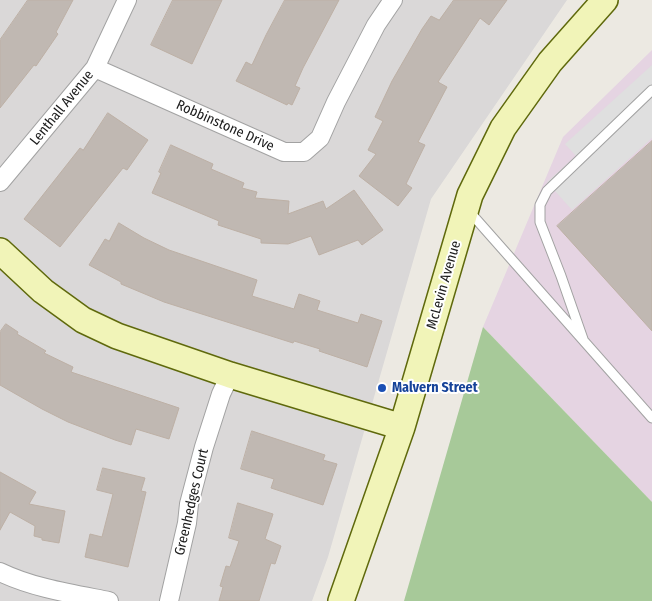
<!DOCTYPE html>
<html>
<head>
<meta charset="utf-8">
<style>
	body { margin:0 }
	canvas { display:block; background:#ece9e2 }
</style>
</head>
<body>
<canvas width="652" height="601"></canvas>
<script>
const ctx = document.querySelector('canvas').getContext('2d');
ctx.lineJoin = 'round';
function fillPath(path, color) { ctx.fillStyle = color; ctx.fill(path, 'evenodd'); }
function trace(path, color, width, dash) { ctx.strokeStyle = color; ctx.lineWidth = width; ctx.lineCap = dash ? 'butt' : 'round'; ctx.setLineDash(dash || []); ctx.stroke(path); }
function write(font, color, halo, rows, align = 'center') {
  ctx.font = font + ' "Fira Sans Condensed",sans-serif'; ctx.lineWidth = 4; ctx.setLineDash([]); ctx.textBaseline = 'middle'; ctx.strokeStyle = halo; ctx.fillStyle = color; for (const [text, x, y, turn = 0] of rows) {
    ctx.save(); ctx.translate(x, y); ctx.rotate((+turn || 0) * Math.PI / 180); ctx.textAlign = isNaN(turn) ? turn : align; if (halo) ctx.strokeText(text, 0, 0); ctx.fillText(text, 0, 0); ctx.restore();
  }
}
const residential = new Path2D(`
	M 0,0 L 567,0 L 431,199 L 328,557 L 312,601 L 0,601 Z`);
const industrial = new Path2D(`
	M 652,50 L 652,502 L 483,327 L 563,137 Z`);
const forest = new Path2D(`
	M 483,327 L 652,502 L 652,601 L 404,601 Z`);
const parking = new Path2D(`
	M 652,65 L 652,138 L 572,210 L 547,182 L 576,156 L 565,144 Z`);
const building = new Path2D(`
	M 28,0 L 73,0 L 56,32 L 58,34 L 36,66 L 34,65 L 0,108 L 0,40 Z
	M 173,0 L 222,0 L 192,64 L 151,45 Z
	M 285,0 L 339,0 L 303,68 L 295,86 L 300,88 L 292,105 L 288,103 L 287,105 L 236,81 L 246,62 L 252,65 L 266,35 Z
	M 454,0 L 507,0 L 489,25 L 480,18 L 438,82 L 447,87 L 418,142 L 425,145 L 406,184 L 412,188 L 398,206 L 359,176 L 376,154 L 368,150 L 383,121 L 375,117 L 392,81 L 422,29 L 431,16 L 439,20 Z
	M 108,113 L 148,140 L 127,170 L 123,168 L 60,247 L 24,219 L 80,148 L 83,150 Z
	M 652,141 L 652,331 L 557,226 Z
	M 171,145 L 213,164 L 211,169 L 244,183 L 242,188 L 257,192 L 255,198 L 289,201 L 288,214 L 323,201 L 326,209 L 354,190 L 383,230 L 362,245 L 358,240 L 319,255 L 311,236 L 288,244 L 261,243 L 261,239 L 218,225 L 219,221 L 152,193 L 161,173 L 159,172 Z
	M 119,223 L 144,238 L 169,250 L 257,280 L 252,296 L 294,309 L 299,294 L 320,301 L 317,310 L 358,323 L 361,314 L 382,321 L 367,367 L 319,351 L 320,349 L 294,341 L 293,343 L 164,302 L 121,284 L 121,282 L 89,265 L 105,239 L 109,241 Z
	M 6,324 L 18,332 L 17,334 L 46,351 L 44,353 L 73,367 L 71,372 L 179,408 L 169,439 L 136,429 L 131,445 L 115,440 L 68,422 L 42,409 L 0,385 L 0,332 Z
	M 252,431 L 325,455 L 323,460 L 337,464 L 323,505 L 271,488 L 274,479 L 241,469 Z
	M 103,468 L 145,478 L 141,491 L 146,492 L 128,567 L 85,557 L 90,534 L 102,537 L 113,494 L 97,490 Z
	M 0,472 L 36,492 L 29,504 L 65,511 L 59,543 L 42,540 L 42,538 L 34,536 L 35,526 L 10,512 L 0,530 Z
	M 238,503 L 273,514 L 265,539 L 281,546 L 275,564 L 271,563 L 259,601 L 219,601 L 223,587 L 220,586 L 226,566 L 230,567 L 239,541 L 229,538 Z`);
const lane = new Path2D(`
	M 468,210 L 652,418
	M 583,339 L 561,276 L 540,222 L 540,205 L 547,191 L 652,90`);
const street = new Path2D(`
	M 95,68 L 284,152 L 304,152 L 320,138 L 336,102 L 376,25 L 393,0
	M 0,182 L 95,68 L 127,0
	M 0,572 C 33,588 73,594 109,601
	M 169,601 L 187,523 L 189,504 L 204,447 L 221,394 L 230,375`);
const secondary = new Path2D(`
	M 0,251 L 43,291 L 83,320 L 117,336 L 230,375 L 402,427
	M 341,601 L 402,427 L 470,195 L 503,128 L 550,62 L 605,0`);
const markers = [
	[382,388,5,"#1a4fb4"]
];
const streetNames = [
	["Lenthall Avenue",62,108,-51],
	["Robbinstone Drive",225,126,24],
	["McLevin Avenue",444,285,-74],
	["Greenhedges Court",192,502,-77]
];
const transitNames = [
	["Malvern Street",392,388]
];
fillPath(residential, '#dad8d8');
fillPath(industrial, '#e5d4e2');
fillPath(forest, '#a7c999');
fillPath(parking, '#dfdfdf');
fillPath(building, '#c0b8b2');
trace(building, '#bdb0a5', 1);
trace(lane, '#a2a2a2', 11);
trace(street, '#a2a2a2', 20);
trace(secondary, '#5f690c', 28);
trace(lane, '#fff', 9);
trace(street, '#fff', 18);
trace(secondary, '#f1f4b8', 25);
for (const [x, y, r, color] of markers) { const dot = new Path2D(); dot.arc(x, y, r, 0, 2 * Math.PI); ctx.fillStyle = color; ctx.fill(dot); trace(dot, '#fff', 2); }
write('14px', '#1b1b1b', '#fff', streetNames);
write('bold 14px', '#164399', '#fff', transitNames, 'left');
</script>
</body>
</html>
